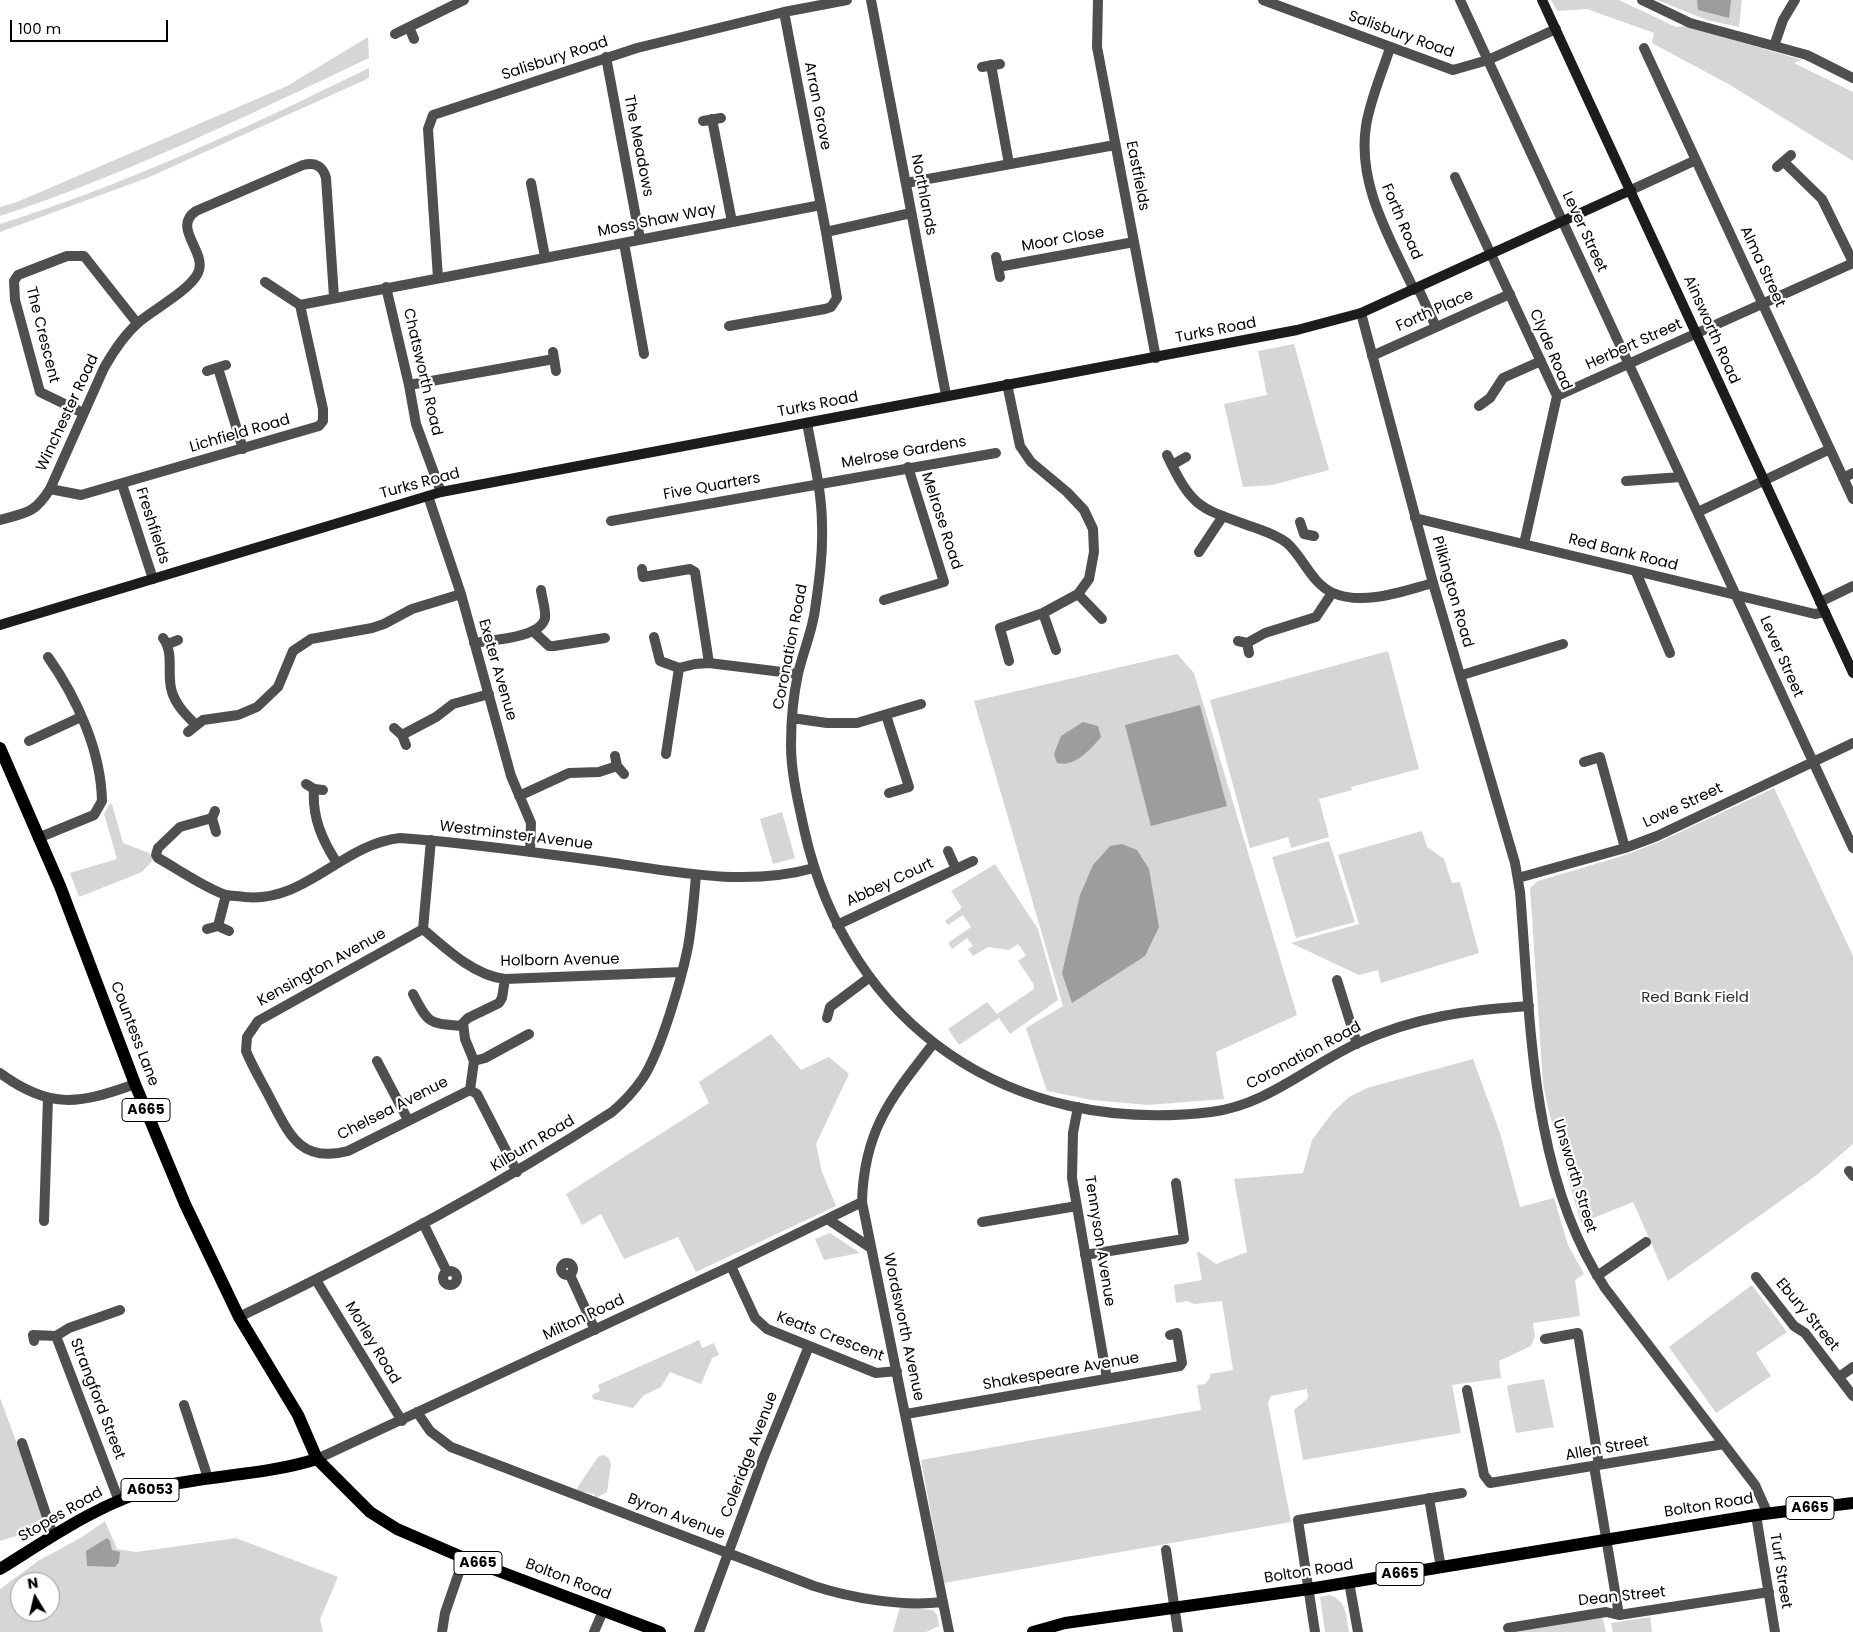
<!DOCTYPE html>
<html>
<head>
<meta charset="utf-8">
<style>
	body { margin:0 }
	#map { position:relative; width:1853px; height:1632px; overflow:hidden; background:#fff; font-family:Poppins,sans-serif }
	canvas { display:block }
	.north { position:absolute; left:10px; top:1572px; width:50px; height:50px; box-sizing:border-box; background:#fff; border:1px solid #999; border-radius:50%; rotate:351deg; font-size:14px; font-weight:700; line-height:20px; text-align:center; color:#000 }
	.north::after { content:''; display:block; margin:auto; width:18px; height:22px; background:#000; clip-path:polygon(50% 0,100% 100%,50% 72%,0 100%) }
	.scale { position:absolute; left:10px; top:20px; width:158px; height:22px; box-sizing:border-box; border:2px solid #000; border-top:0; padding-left:6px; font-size:15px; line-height:18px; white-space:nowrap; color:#000; -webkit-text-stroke:4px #fff; paint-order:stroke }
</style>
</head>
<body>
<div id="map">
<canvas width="1853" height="1632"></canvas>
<div class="north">N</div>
<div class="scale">100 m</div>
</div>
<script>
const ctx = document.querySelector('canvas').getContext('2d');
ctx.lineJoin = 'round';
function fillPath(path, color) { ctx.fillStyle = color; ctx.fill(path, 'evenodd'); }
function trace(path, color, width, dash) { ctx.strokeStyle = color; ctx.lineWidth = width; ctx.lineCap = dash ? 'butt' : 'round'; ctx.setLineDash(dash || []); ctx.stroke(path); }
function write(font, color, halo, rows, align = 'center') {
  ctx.font = font + ' Poppins,sans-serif'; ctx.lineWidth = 4.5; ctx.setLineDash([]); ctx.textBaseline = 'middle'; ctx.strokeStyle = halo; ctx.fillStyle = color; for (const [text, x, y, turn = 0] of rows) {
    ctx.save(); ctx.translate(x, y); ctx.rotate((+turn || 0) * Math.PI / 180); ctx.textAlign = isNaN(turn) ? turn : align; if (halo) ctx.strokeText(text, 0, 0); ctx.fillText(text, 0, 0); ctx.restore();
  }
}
const green = new Path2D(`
	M 1551,0 L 1619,0 L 1676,27 L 1685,26 L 1802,60 L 1794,63 L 1853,92 L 1853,161 L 1730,85 L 1652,43 L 1654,33 L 1587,9 L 1557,11 Z
	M 1657,0 L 1742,0 L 1739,27 L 1707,20 Z
	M 368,37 L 369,58 C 248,115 128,174 0,216 L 0,207 L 17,202 L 287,86 Z
	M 369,68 L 369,77 L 365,80 L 147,178 L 0,232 L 0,224 C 128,184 248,127 369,68 Z
	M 1294,344 L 1329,470 L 1272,485 L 1243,487 L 1224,404 L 1267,395 L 1258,351 Z
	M 1388,651 L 1419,769 L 1351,787 L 1352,790 L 1319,799 L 1329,837 L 1291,848 L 1288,837 L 1250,848 L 1210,700 Z
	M 1177,654 L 1194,673 L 1297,1015 L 1216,1052 L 1224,1099 L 1148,1105 L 1092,1100 L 1047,1091 L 1026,1028 L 1063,1006 L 974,701 Z
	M 1774,788 L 1853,956 L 1853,1144 L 1818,1174 L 1668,1281 L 1633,1202 L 1581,1223 L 1548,1108 L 1543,1083 L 1530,888 L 1538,881 L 1622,856 L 1657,843 Z
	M 109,804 L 112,804 L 123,843 L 149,853 L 153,860 L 142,872 L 79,897 L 70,873 L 117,859 L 104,814 Z
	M 782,812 L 795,858 L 773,864 L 760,819 Z
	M 1422,831 L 1427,847 L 1444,859 L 1452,883 L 1460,882 L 1479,953 L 1381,983 L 1378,970 L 1359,975 L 1291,943 L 1359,924 L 1338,855 Z
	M 1329,841 L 1355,922 L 1296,938 L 1272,857 Z
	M 995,864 L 1038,929 L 1058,1000 L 1010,1034 L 999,1018 L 959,1045 L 948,1029 L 987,1002 L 997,1014 L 1034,989 L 1033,983 L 1018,961 L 1026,955 L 1018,944 L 1009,950 L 988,947 L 973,956 L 968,949 L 973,946 L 967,938 L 952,949 L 948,943 L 971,927 L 963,915 L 948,925 L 945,921 L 962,908 L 951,891 Z
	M 771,1034 L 801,1070 L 829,1057 L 849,1074 L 816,1144 L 822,1172 L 836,1206 L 696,1272 L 678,1237 L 624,1259 L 601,1214 L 582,1225 L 566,1194 L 709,1103 L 699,1082 Z
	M 1473,1059 L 1500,1133 L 1520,1207 L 1554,1198 L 1568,1245 L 1584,1274 L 1575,1280 L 1580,1316 L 1533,1323 L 1535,1336 L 1531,1346 L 1499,1361 L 1501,1378 L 1452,1385 L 1461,1433 L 1303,1460 L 1294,1410 L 1308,1398 L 1307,1389 L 1271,1396 L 1268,1403 L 1291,1522 L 944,1583 L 921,1460 L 1201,1410 L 1197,1385 L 1205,1384 L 1210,1378 L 1210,1374 L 1233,1370 L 1222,1301 L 1194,1304 L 1187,1301 L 1176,1303 L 1174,1285 L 1202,1280 L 1197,1253 L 1199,1252 L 1216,1264 L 1247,1252 L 1234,1179 L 1303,1173 L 1312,1140 L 1333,1112 L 1349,1097 L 1367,1088 Z
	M 830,1233 L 860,1253 L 824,1260 L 815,1239 Z
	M 1752,1285 L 1787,1332 L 1756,1353 L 1771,1376 L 1716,1413 L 1669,1347 Z
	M 699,1340 L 702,1348 L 714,1343 L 719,1355 L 712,1358 L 701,1384 L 670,1372 L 661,1387 L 644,1395 L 633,1408 L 593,1399 L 592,1395 L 600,1391 L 598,1385 Z
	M 1544,1379 L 1554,1427 L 1516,1433 L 1507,1387 L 1509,1385 Z
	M 0,1398 L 46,1522 L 25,1533 L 0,1541 Z
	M 603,1455 L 608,1457 L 611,1464 L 607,1492 L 598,1497 L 594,1497 L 595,1494 L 577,1491 L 577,1488 L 598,1457 Z
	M 105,1521 L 117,1549 L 136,1552 L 236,1538 L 338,1577 L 320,1619 L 323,1632 L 0,1632 L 0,1589 L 38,1561 L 82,1537 ZM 20,1582 L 50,1582 L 50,1612 L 20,1612 Z
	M 1329,1595 C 1347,1600 1346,1616 1349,1632 L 1325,1632 L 1320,1597 Z
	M 900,1607 L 933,1610 L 937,1615 L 939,1626 L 926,1632 L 893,1632 Z
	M 1602,1616 L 1606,1632 L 1510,1632 Z
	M 1650,1617 L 1652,1632 L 1613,1632 L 1611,1623 Z`);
const water = new Path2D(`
	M 1697,0 L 1731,0 L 1729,18 L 1698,10 Z
	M 1200,705 L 1227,806 L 1151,826 L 1125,725 Z
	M 1083,722 L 1098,726 L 1101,737 C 1091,749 1074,768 1057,763 L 1054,754 L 1061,736 Z
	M 1122,844 L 1137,850 L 1149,869 L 1159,927 L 1145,956 L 1072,1003 L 1062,973 L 1080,895 L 1093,865 L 1110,846 Z
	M 107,1538 L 110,1541 L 112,1550 L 120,1552 L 119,1562 L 115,1567 L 87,1566 L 86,1551 Z`);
const street = new Path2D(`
	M 871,0 L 946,395
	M 1098,0 L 1097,47 L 1156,358
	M 1263,0 L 1453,70 L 1488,60 L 1556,29
	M 1460,0 L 1853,848
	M 1642,0 L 1690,23 L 1807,55 L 1853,78
	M 409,27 L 414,39
	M 395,34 L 464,0
	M 1774,46 L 1783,20 L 1795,0
	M 1390,48 C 1382,73 1370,100 1366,126 C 1357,185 1390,238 1414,290
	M 1644,48 L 1853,499
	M 606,57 L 640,239
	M 991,65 L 1009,164
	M 982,67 L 1000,64
	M 712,119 L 732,222
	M 703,121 L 721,118
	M 1784,162 L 1822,199 L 1853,262
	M 1777,167 L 1791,155
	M 1455,177 L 1557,396 L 1524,544
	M 531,183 L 545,257
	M 906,183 L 1115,145
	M 1631,190 L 1696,160
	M 826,232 L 911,213
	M 624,243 L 644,354
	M 996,257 L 1000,277
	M 998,267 L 1134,242
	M 438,278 L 428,129 L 433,115 L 637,48 L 784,12 L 847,0
	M 265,282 L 300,305
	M 386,287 L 409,385 L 416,424 L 441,492
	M 1418,288 L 1436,327
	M 300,305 L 821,205
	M 1361,313 L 1433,583 L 1515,863 L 1520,892 C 1531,1024 1530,1174 1605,1288 L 1755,1485 L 1768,1514
	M 729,326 L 825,309 L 831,307 L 837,298 L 826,232 L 784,12
	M 553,352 L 556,371
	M 1372,356 L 1510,294
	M 218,368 L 243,449
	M 207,371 L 226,365
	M 1007,384 L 1020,446 L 1031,462 L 1067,492 L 1084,510 L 1093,529 L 1094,552 L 1089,579 L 1078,594 L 1043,613 L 1000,628 L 1009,661
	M 409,385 L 554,359
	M 1557,396 L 1853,263
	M 1479,406 L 1490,398 L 1503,378 L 1541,361
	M 83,413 L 40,392 L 15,300 L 14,281 L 18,275 L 67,256 L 84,256 L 137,323
	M 807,423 C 813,457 822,491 822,526 C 823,554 819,582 815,610 C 812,632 803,652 798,674 C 793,697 791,721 791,745 C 791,773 798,801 804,829 C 848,1027 1011,1136 1211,1112 C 1267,1105 1308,1066 1358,1043 C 1414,1017 1468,1010 1529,1006
	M 1167,455 C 1192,508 1199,508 1253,527 C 1264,531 1277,535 1287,543 C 1303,557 1312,584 1333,593 C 1364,606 1403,591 1433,583
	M 1172,465 L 1186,457
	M 1843,478 L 1853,473
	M 1626,481 L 1681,477
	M 122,484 L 153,579
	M 50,489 L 81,495 L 319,426 L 323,421 L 323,409 L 300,305
	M 428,496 L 461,594 L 511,776 L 531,823 L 530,852
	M 1698,512 L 1830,449
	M 1415,518 L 1815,614 L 1825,612
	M 0,520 C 27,512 34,514 50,489 L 104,368 C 113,352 125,334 139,322 C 154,309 189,291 198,273 C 208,252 171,228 196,211 L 303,165 C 315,162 323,166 326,178 L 334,297
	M 611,521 L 996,453
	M 1300,522 L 1304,534 L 1314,536
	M 1199,552 L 1223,516
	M 642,569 L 643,577 L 690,569 L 695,572 L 709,663
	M 1636,572 L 1670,653
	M 1078,594 L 1102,619
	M 884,600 L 944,582 L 908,467
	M 1820,602 L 1853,586
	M 1043,613 L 1056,650
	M 533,631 L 549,646 L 554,646 L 605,638
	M 654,637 L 660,661 L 679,668
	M 163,638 C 175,654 166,674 172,692 C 176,705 186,715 195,724
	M 1238,641 L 1247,643 L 1249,653
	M 474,643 C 491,640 541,638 545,618 C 546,609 542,599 541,590
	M 1247,643 L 1265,633 L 1316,617 L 1332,593
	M 168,644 L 178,640
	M 1462,675 L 1563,644
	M 886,715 L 909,787 L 889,793
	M 792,718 L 827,723 L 857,723 L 921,704
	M 394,728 L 402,735 L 406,745
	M 188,732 L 203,720 L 238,715 L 257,707 L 278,687 L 293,651 L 311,639 L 372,628 L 384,624 L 412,609 L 461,594
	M 402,735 L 436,717 L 453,704 L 489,694
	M 29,741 L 81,717
	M 666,754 L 679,668 L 695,664 L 709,663 L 798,674
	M 615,756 L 617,766 L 624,774
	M 1584,762 L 1600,757 L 1625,848
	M 306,784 L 314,789 L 323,790
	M 314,789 C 312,817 322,840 337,863
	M 519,796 L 569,773 L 599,772 L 617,766
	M 215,811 L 212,818 L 216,832
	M 212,818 L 180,827 L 158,848 L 156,855 L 158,858 C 178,869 205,888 226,895 C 231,896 239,896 245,897 C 305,903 342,844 400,838 C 470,843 539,853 607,862 C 676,872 746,887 814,868
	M 38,838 L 94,815 L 102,801 C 101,751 77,698 48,657
	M 431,840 L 423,929 C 446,949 475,976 505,979 L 681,972
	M 948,851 L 956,869
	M 1518,878 L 1625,848 L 1657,836 L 1853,743
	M 837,925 L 973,861
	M 218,926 L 226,895
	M 207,929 L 218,926 L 229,931
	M 423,929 L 258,1021 L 247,1037 L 246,1051 C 253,1068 263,1084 271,1100 C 290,1136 301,1163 348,1151 L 470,1090
	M 505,979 L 502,998 L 499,1003 L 468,1018 L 463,1023 L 465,1039 L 474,1061 L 470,1090 L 477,1094 L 517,1172
	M 1337,980 L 1357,1044
	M 413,994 C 429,1025 429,1023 462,1026
	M 827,1018 L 830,1007 L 870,977
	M 933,1044 C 891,1098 864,1130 862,1202 L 949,1632
	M 377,1061 L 408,1120
	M 474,1061 L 485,1058 L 529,1034
	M 0,1073 C 50,1110 80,1104 135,1084
	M 1078,1107 L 1073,1133 L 1072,1178 L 1107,1379
	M 1849,1171 L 1853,1176
	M 829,1220 L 871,1248
	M 44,1221 L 48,1098
	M 982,1222 L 1077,1206
	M 423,1223 L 447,1272
	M 1085,1255 L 1184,1239 L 1176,1183
	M561 1269a6 6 0 1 1 12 0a6 6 0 1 1-12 0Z
	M 731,1266 L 755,1318 L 767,1329 L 876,1373 L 897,1371
	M443 1278a7 7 0 1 1 14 0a7 7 0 1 1-14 0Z
	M 570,1275 L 595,1330
	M 1597,1276 L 1646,1242
	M 1756,1277 L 1794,1326 L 1805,1333 L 1853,1396
	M 316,1280 L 402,1421
	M 239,1317 C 367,1256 493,1189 612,1112 C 624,1102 634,1091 643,1078 C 661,1050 681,981 688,947 C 692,924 694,899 696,875
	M 56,1336 L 119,1501
	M 1545,1339 L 1578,1333 L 1599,1465
	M 34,1341 L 33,1335 L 56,1336 L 69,1328 L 120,1310
	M 1839,1377 L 1853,1367
	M 1467,1390 L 1484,1475 L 1490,1483 L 1724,1444
	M 184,1405 L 208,1478
	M 417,1412 L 430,1431 L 451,1447 L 814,1586 C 851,1598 903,1607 942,1602
	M 906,1414 L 1180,1366 L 1182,1363 L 1177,1333 L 1170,1335
	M 22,1443 L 53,1535
	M 317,1459 L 731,1266 L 862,1202
	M 1594,1466 L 1619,1615
	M 1429,1498 L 1441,1568
	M 1756,1515 L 1775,1632
	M 1166,1550 L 1178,1632
	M 1349,1582 L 1358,1632
	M 1508,1628 L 1606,1612 L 1619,1615 L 1769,1592
	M 442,1632 L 445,1613 L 464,1558
	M 594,1632 L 603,1611
	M 699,1632 L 763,1459 L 809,1346
	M 1315,1632 L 1298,1520 L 1462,1493`);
const secondary = new Path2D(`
	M 1542,0 L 1853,673
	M 0,625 L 441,492 L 1297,330 L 1361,313 L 1631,190`);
const primary = new Path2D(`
	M 0,748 L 60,886 L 135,1084 L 185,1204 L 239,1317 L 298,1415 L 317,1459 L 370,1512 L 397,1529 L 464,1558 L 660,1632
	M 0,1569 C 50,1538 100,1502 159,1487 C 211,1475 266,1475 317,1459
	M 1033,1632 L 1065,1623 L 1309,1589 L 1756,1515 L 1853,1503`);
const shields = [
	[146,1110,48],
	[150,1490,58],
	[1810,1508,48],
	[478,1563,48],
	[1400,1574,48]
];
const shieldNames = [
	["A665",146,1110],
	["A6053",150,1490],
	["A665",1810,1508],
	["A665",478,1563],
	["A665",1400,1574]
];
const streetNames = [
	["Salisbury Road",1401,35,20],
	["Salisbury Road",555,59,-18],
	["Arran Grove",817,106,79],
	["The Meadows",638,146,79],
	["Eastfields",1137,176,79],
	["Northlands",923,195,79],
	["Moss Shaw Way",657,221,-11],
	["Forth Road",1401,222,67],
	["Lever Street",1584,232,65],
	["Moor Close",1063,240,-10],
	["Alma Street",1762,267,65],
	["Forth Place",1435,311,-24],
	["Ainsworth Road",1711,330,66],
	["Turks Road",1216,331,-11],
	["The Crescent",42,335,76],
	["Herbert Street",1634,345,-24],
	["Clyde Road",1550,350,67],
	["Chatsworth Road",422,372,77],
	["Turks Road",818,405,-11],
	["Winchester Road",68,413,-65],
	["Lichfield Road",240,434,-16],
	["Melrose Gardens",904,453,-10],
	["Turks Road",420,484,-15],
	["Five Quarters",712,487,-10],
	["Melrose Road",941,521,72],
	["Freshfields",152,526,72],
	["Red Bank Road",1623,553,14],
	["Pilkington Road",1452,592,74],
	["Coronation Road",791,647,-79],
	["Lever Street",1781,657,66],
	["Exeter Avenue",497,670,74],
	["Lowe Street",1683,806,-25],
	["Westminster Avenue",516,836,7],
	["Abbey Court",890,883,-25],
	["Holborn Avenue",560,961,-1],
	["Kensington Avenue",322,968,-29],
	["Countess Lane",134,1034,69],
	["Coronation Road",1304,1056,-28],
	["Chelsea Avenue",393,1109,-27],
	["Kilburn Road",533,1144,-31],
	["Unsworth Street",1574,1176,73],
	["Tennyson Avenue",1099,1241,81],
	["Ebury Street",1807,1315,50],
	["Milton Road",584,1318,-25],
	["Wordsworth Avenue",903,1327,78],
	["Keats Crescent",830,1337,21],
	["Morley Road",372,1343,59],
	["Shakespeare Avenue",1061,1372,-10],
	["Strangford Street",97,1399,69],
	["Allen Street",1607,1449,-10],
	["Coleridge Avenue",750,1455,-69],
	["Bolton Road",1709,1506,-9],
	["Stopes Road",61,1515,-30],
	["Byron Avenue",676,1517,21],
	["Turf Street",1780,1571,81],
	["Bolton Road",1309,1572,-9],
	["Bolton Road",568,1580,21],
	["Dean Street",1622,1597,-6]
];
const parkNames = [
	["Red Bank Field",1695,998]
];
fillPath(green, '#d6d6d6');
fillPath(water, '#9d9d9d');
trace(street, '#4f4f4f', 10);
trace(secondary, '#1c1c1c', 10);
trace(primary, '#000', 12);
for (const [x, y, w] of shields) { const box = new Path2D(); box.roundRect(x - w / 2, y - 11.5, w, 23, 4); ctx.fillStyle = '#fff'; ctx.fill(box); trace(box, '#000', 1); }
write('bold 14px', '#000', null, shieldNames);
write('15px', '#000', '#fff', streetNames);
write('15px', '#2d2d2d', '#fff', parkNames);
</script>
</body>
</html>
